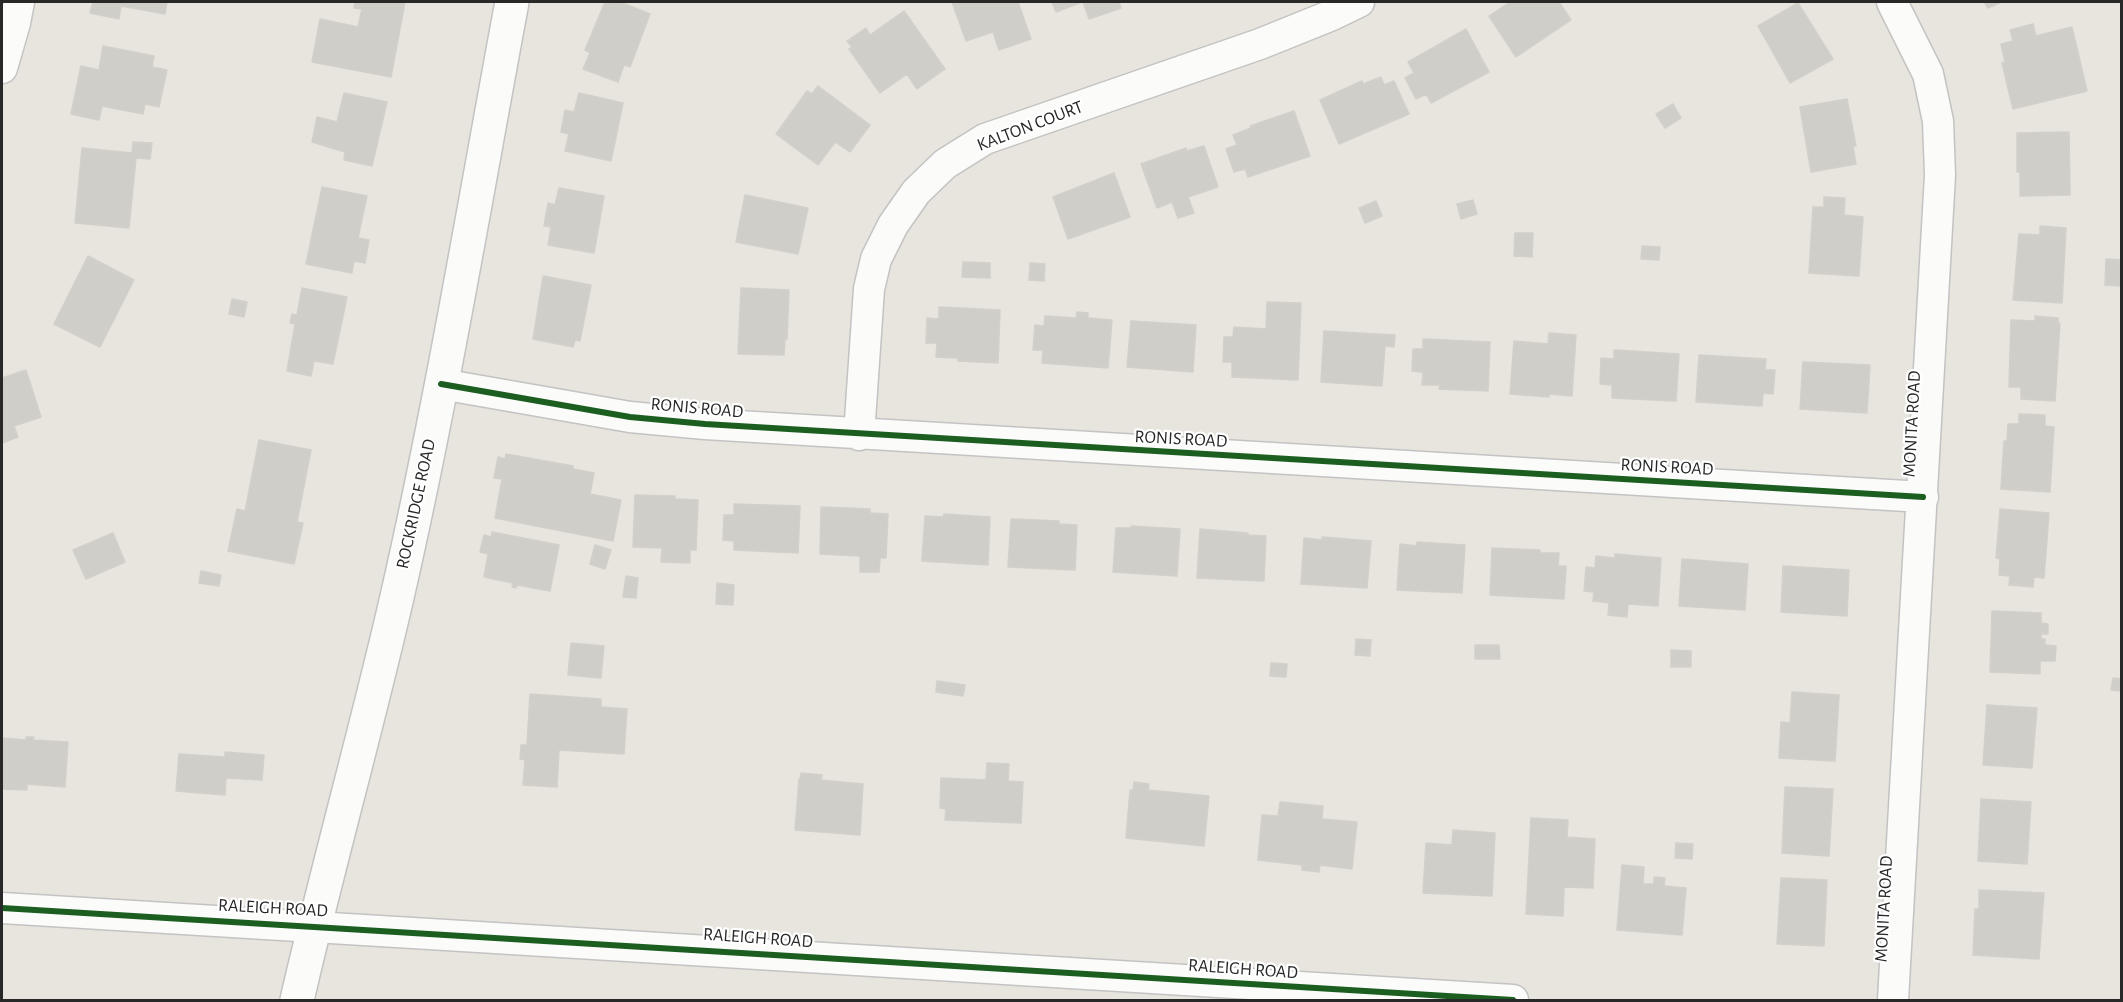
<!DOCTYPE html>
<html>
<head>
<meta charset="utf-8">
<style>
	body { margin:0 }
	#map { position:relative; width:2123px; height:1002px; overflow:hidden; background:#e7e5dd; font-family:"Alegreya Sans",sans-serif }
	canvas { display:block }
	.frame { position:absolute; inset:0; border:3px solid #282828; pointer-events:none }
</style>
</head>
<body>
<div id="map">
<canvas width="2123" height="1002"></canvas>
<div class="frame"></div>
</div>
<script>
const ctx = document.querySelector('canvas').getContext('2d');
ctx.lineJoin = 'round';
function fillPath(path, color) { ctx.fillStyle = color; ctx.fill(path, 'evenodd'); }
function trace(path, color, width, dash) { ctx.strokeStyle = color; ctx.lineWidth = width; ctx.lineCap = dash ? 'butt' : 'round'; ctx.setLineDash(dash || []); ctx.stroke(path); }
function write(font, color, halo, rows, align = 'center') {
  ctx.font = font + ' "Alegreya Sans",sans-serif'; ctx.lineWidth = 4.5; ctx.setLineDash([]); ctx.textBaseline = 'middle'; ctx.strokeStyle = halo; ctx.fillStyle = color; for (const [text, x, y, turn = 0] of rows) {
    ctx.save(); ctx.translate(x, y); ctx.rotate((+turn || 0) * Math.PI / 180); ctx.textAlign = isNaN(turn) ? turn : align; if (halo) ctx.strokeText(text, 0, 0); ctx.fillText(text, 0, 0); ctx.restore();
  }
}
const building = new Path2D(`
	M 93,2 L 167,2 L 165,14 L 121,6 L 119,19 L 90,13 Z
	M 355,2 L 405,2 L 391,77 L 312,62 L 320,19 L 358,27 L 362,9 L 354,8 Z
	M 605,2 L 620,2 L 650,14 L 630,67 L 624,65 L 618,82 L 583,69 L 590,53 L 585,50 Z
	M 952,2 L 1018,2 L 1031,39 L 999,50 L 993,32 L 966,41 Z
	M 1052,2 L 1082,2 L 1056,12 Z
	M 1083,2 L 1119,2 L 1121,8 L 1089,19 Z
	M 1510,2 L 1559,2 L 1571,20 L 1516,57 L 1489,16 Z
	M 1984,2 L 2002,2 L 1988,8 Z
	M 1798,3 L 1833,59 L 1790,83 L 1758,26 Z
	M 904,11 L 945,69 L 917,89 L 907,74 L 880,93 L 849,49 L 852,47 L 847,41 L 866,28 L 870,35 Z
	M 2033,24 L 2036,36 L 2072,27 L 2087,91 L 2013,109 L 2002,63 L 2005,62 L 2001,44 L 2013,41 L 2010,30 Z
	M 1466,29 L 1489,72 L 1431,103 L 1426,94 L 1416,99 L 1405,78 L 1414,73 L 1408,62 Z
	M 103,46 L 154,56 L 152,67 L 167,70 L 159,107 L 145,104 L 143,114 L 102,106 L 99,120 L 71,114 L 81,66 L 99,70 Z
	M 1381,77 L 1384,85 L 1394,81 L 1409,114 L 1339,144 L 1320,100 L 1362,81 L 1363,84 Z
	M 818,86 L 870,125 L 850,152 L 835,142 L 818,165 L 776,134 L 807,91 L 812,94 Z
	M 344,93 L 387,102 L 372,166 L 344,160 L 345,152 L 312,142 L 317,117 L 337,122 Z
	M 579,93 L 623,103 L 611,161 L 565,151 L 569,134 L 561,132 L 565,110 L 574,112 Z
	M 1847,99 L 1856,146 L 1853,146 L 1856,164 L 1811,172 L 1800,107 Z
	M 1673,104 L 1681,118 L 1665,128 L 1656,114 Z
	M 1294,111 L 1310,156 L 1248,177 L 1245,169 L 1234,172 L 1226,149 L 1237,145 L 1233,135 L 1251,128 L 1250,126 Z
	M 2069,132 L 2070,195 L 2020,196 L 2020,172 L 2017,172 L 2017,133 Z
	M 133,142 L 152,143 L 150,159 L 136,158 L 129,228 L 75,223 L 82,148 L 132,153 Z
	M 1204,146 L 1218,187 L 1188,197 L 1194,213 L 1178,218 L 1172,202 L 1157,208 L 1141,164 L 1186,148 L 1187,151 Z
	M 1114,173 L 1130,217 L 1068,239 L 1053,197 Z
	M 322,187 L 367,196 L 358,238 L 369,240 L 365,263 L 354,261 L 352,273 L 306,264 Z
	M 559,188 L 604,196 L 594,253 L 548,245 L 551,227 L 544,226 L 548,203 L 555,205 Z
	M 745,195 L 808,208 L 798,254 L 736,242 Z
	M 1824,197 L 1845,198 L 1844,215 L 1863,217 L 1859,276 L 1809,273 L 1813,207 L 1824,207 Z
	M 1473,200 L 1477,214 L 1461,219 L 1457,204 Z
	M 1376,201 L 1382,216 L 1365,223 L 1359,208 Z
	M 2040,226 L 2066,228 L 2062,303 L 2013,300 L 2019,234 L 2040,235 Z
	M 1515,233 L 1533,233 L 1532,257 L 1514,256 Z
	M 1642,246 L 1660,247 L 1659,260 L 1641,259 Z
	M 88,256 L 134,280 L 100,347 L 54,324 Z
	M 2106,259 L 2122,260 L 2121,286 L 2105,285 Z
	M 963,262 L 990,263 L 990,278 L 962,277 Z
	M 1030,263 L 1045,264 L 1044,281 L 1029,280 Z
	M 543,276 L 591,285 L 580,341 L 575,340 L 573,347 L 533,339 Z
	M 302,288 L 347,297 L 333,364 L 314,361 L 311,376 L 287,371 L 295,324 L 290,323 L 292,314 L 297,315 Z
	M 741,288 L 789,290 L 787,339 L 785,339 L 784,355 L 738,354 Z
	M 232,299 L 247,302 L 244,317 L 229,314 Z
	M 1267,302 L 1301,303 L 1298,380 L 1232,377 L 1232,362 L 1223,362 L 1224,337 L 1233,337 L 1234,327 L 1266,329 Z
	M 939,307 L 1000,310 L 998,363 L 958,361 L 958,358 L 936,357 L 937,343 L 926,343 L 927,318 L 939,319 Z
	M 1077,312 L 1088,313 L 1088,318 L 1112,320 L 1108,368 L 1042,363 L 1043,350 L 1033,350 L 1035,325 L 1044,326 L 1045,316 L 1076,318 Z
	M 2035,316 L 2058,318 L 2058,323 L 2060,323 L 2055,401 L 2021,399 L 2021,387 L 2009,387 L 2011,320 L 2035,321 Z
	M 1131,321 L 1196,325 L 1193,372 L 1127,367 Z
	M 1324,331 L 1395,335 L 1394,347 L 1385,346 L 1382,386 L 1321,382 Z
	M 1549,333 L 1576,335 L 1572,396 L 1549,394 L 1549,397 L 1510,394 L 1514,341 L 1548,344 Z
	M 1423,339 L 1490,342 L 1488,391 L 1439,389 L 1440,385 L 1422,385 L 1423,372 L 1412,371 L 1413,349 L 1423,349 Z
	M 1614,350 L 1679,354 L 1676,401 L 1612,398 L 1612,385 L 1600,384 L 1601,358 L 1614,359 Z
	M 1699,355 L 1766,359 L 1765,370 L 1775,370 L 1773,394 L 1763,393 L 1762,406 L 1696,402 Z
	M 1803,362 L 1870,365 L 1867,413 L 1800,409 Z
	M 26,370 L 41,417 L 14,426 L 18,437 L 2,443 L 2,378 Z
	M 2019,414 L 2045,415 L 2045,426 L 2054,427 L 2050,492 L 2001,489 L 2004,441 L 2007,441 L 2008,424 L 2019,424 Z
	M 259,440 L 311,450 L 297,522 L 303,523 L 294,564 L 228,551 L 237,509 L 245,511 Z
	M 506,454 L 573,466 L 573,469 L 594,473 L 590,494 L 621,500 L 613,541 L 495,518 L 502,479 L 494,478 L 498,457 L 505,459 Z
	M 635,495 L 675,496 L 675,499 L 698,500 L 696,550 L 690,550 L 690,563 L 661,562 L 662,548 L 633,547 Z
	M 734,504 L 800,506 L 798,553 L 734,550 L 734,541 L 723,540 L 724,515 L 734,515 Z
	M 821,507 L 870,509 L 870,513 L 888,514 L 886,558 L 880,558 L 879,572 L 860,572 L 860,556 L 820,554 Z
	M 2000,509 L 2049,513 L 2044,578 L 2034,577 L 2033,587 L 2009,585 L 2010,576 L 1999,575 L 2000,559 L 1996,558 Z
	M 944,514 L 990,517 L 988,565 L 922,561 L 925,516 L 943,517 Z
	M 1011,519 L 1059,521 L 1059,524 L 1077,525 L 1075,570 L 1008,567 Z
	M 1131,526 L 1180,529 L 1177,576 L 1113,572 L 1116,528 L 1131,528 Z
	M 1200,529 L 1248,533 L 1248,535 L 1266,536 L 1264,581 L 1197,578 Z
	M 492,532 L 559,545 L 550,591 L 517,585 L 516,588 L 512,587 L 513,583 L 484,577 L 488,554 L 480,552 L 484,535 L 491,537 Z
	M 113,533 L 125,562 L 86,579 L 73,550 Z
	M 1322,537 L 1371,541 L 1367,588 L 1301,584 L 1304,538 L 1322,540 Z
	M 1417,542 L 1465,545 L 1462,593 L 1397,590 L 1400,544 L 1417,546 Z
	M 595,545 L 611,550 L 605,569 L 590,564 Z
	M 1492,548 L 1540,550 L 1540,553 L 1559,553 L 1558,566 L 1566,566 L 1564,599 L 1490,595 Z
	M 1615,554 L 1661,558 L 1658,606 L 1628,604 L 1627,617 L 1608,615 L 1609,603 L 1593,601 L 1594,592 L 1584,591 L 1586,567 L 1595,568 L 1596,556 L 1615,558 Z
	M 1682,559 L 1748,564 L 1745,610 L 1679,606 Z
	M 1783,566 L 1849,570 L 1847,616 L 1781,612 Z
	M 201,571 L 221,575 L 219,586 L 199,583 Z
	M 626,576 L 638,578 L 636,598 L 623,597 Z
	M 717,583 L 734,585 L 733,605 L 716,604 Z
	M 1992,611 L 2041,613 L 2041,623 L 2048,624 L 2048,634 L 2041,634 L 2041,639 L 2045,639 L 2045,645 L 2056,646 L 2055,661 L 2040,661 L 2040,674 L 1990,672 Z
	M 1356,639 L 1371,640 L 1370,656 L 1355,655 Z
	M 571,643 L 604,646 L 601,678 L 568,675 Z
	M 1475,645 L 1499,645 L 1500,659 L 1475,659 Z
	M 1671,650 L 1691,651 L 1691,667 L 1671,667 Z
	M 1271,663 L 1287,664 L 1286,677 L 1270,676 Z
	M 2113,678 L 2122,679 L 2122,691 L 2111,690 Z
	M 937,681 L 965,685 L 963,696 L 936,692 Z
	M 1792,692 L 1839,695 L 1835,761 L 1779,758 L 1781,722 L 1790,723 Z
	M 530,694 L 601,699 L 601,707 L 627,709 L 624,754 L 559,750 L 557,787 L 523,785 L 525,760 L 520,759 L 521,745 L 527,745 Z
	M 1987,705 L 2037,708 L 2032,768 L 1983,765 Z
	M 26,737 L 34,737 L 33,740 L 68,742 L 65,787 L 27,784 L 27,790 L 2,789 L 2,738 L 26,740 Z
	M 225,752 L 264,755 L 262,780 L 226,778 L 225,795 L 176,791 L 179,754 L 225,757 Z
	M 987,763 L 1009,764 L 1008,781 L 1023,782 L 1021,823 L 945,820 L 946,809 L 940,808 L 941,778 L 986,780 Z
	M 801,773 L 822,775 L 821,780 L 863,784 L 860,835 L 795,830 L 799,779 L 800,780 Z
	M 1134,782 L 1149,784 L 1148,790 L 1209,796 L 1204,846 L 1126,838 L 1130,790 L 1133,790 Z
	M 1785,787 L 1833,789 L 1829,856 L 1782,853 Z
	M 1981,799 L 2031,802 L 2027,864 L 1978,861 Z
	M 1280,802 L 1323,806 L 1322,819 L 1357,822 L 1352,869 L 1320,865 L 1319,872 L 1302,870 L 1302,865 L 1258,860 L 1262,815 L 1278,816 Z
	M 1531,818 L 1568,820 L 1567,837 L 1595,839 L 1593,888 L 1564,887 L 1563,916 L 1526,914 Z
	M 1453,830 L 1495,833 L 1492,896 L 1423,893 L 1426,843 L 1452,845 Z
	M 1676,843 L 1693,844 L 1692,859 L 1675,858 Z
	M 1622,865 L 1644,867 L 1643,884 L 1654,884 L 1654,877 L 1665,878 L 1664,886 L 1686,888 L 1682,935 L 1617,930 Z
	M 1781,878 L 1827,880 L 1824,946 L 1777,944 Z
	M 1979,890 L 2044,893 L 2039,959 L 1973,955 L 1975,909 L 1979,909 Z`);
const minor = new Path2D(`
	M 1892,2 L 1928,74 L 1938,121 L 1940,175 L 1893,1000
	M 2,68 L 15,23 L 19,2
	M 441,384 L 630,417 L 705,424 L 1923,497
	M 859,435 L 869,289 L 876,259 L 893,225 L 916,192 L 945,164 L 985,139 L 1260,44 L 1332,15 L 1359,2
	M 2,908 L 1513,1000`);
const tertiary = new Path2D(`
	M 297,1000 C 328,865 366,732 397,597 C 442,400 475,200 512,2`);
const cycleway = new Path2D(`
	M 441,384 L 630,417 L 705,424 L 1923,497
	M 2,908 L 1513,1000`);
const streetNames = [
	["KALTON COURT",1030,126,-21],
	["RONIS ROAD",697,408,5],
	["MONITA ROAD",1912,424,-87],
	["RONIS ROAD",1181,439,3],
	["RONIS ROAD",1667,467,3],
	["ROCKRIDGE ROAD",416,504,-78],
	["RALEIGH ROAD",273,908,3],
	["MONITA ROAD",1884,909,-87],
	["RALEIGH ROAD",758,938,4],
	["RALEIGH ROAD",1243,969,4]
];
fillPath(building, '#d0cec8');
trace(building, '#d2d0c9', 1.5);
trace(minor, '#c4c3c3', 33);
trace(tertiary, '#c4c3c3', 36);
trace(minor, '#fbfbfa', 30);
trace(tertiary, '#fbfbfa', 33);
trace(cycleway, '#1b5e20', 6);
write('18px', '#282828', '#fff', streetNames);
</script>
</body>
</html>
